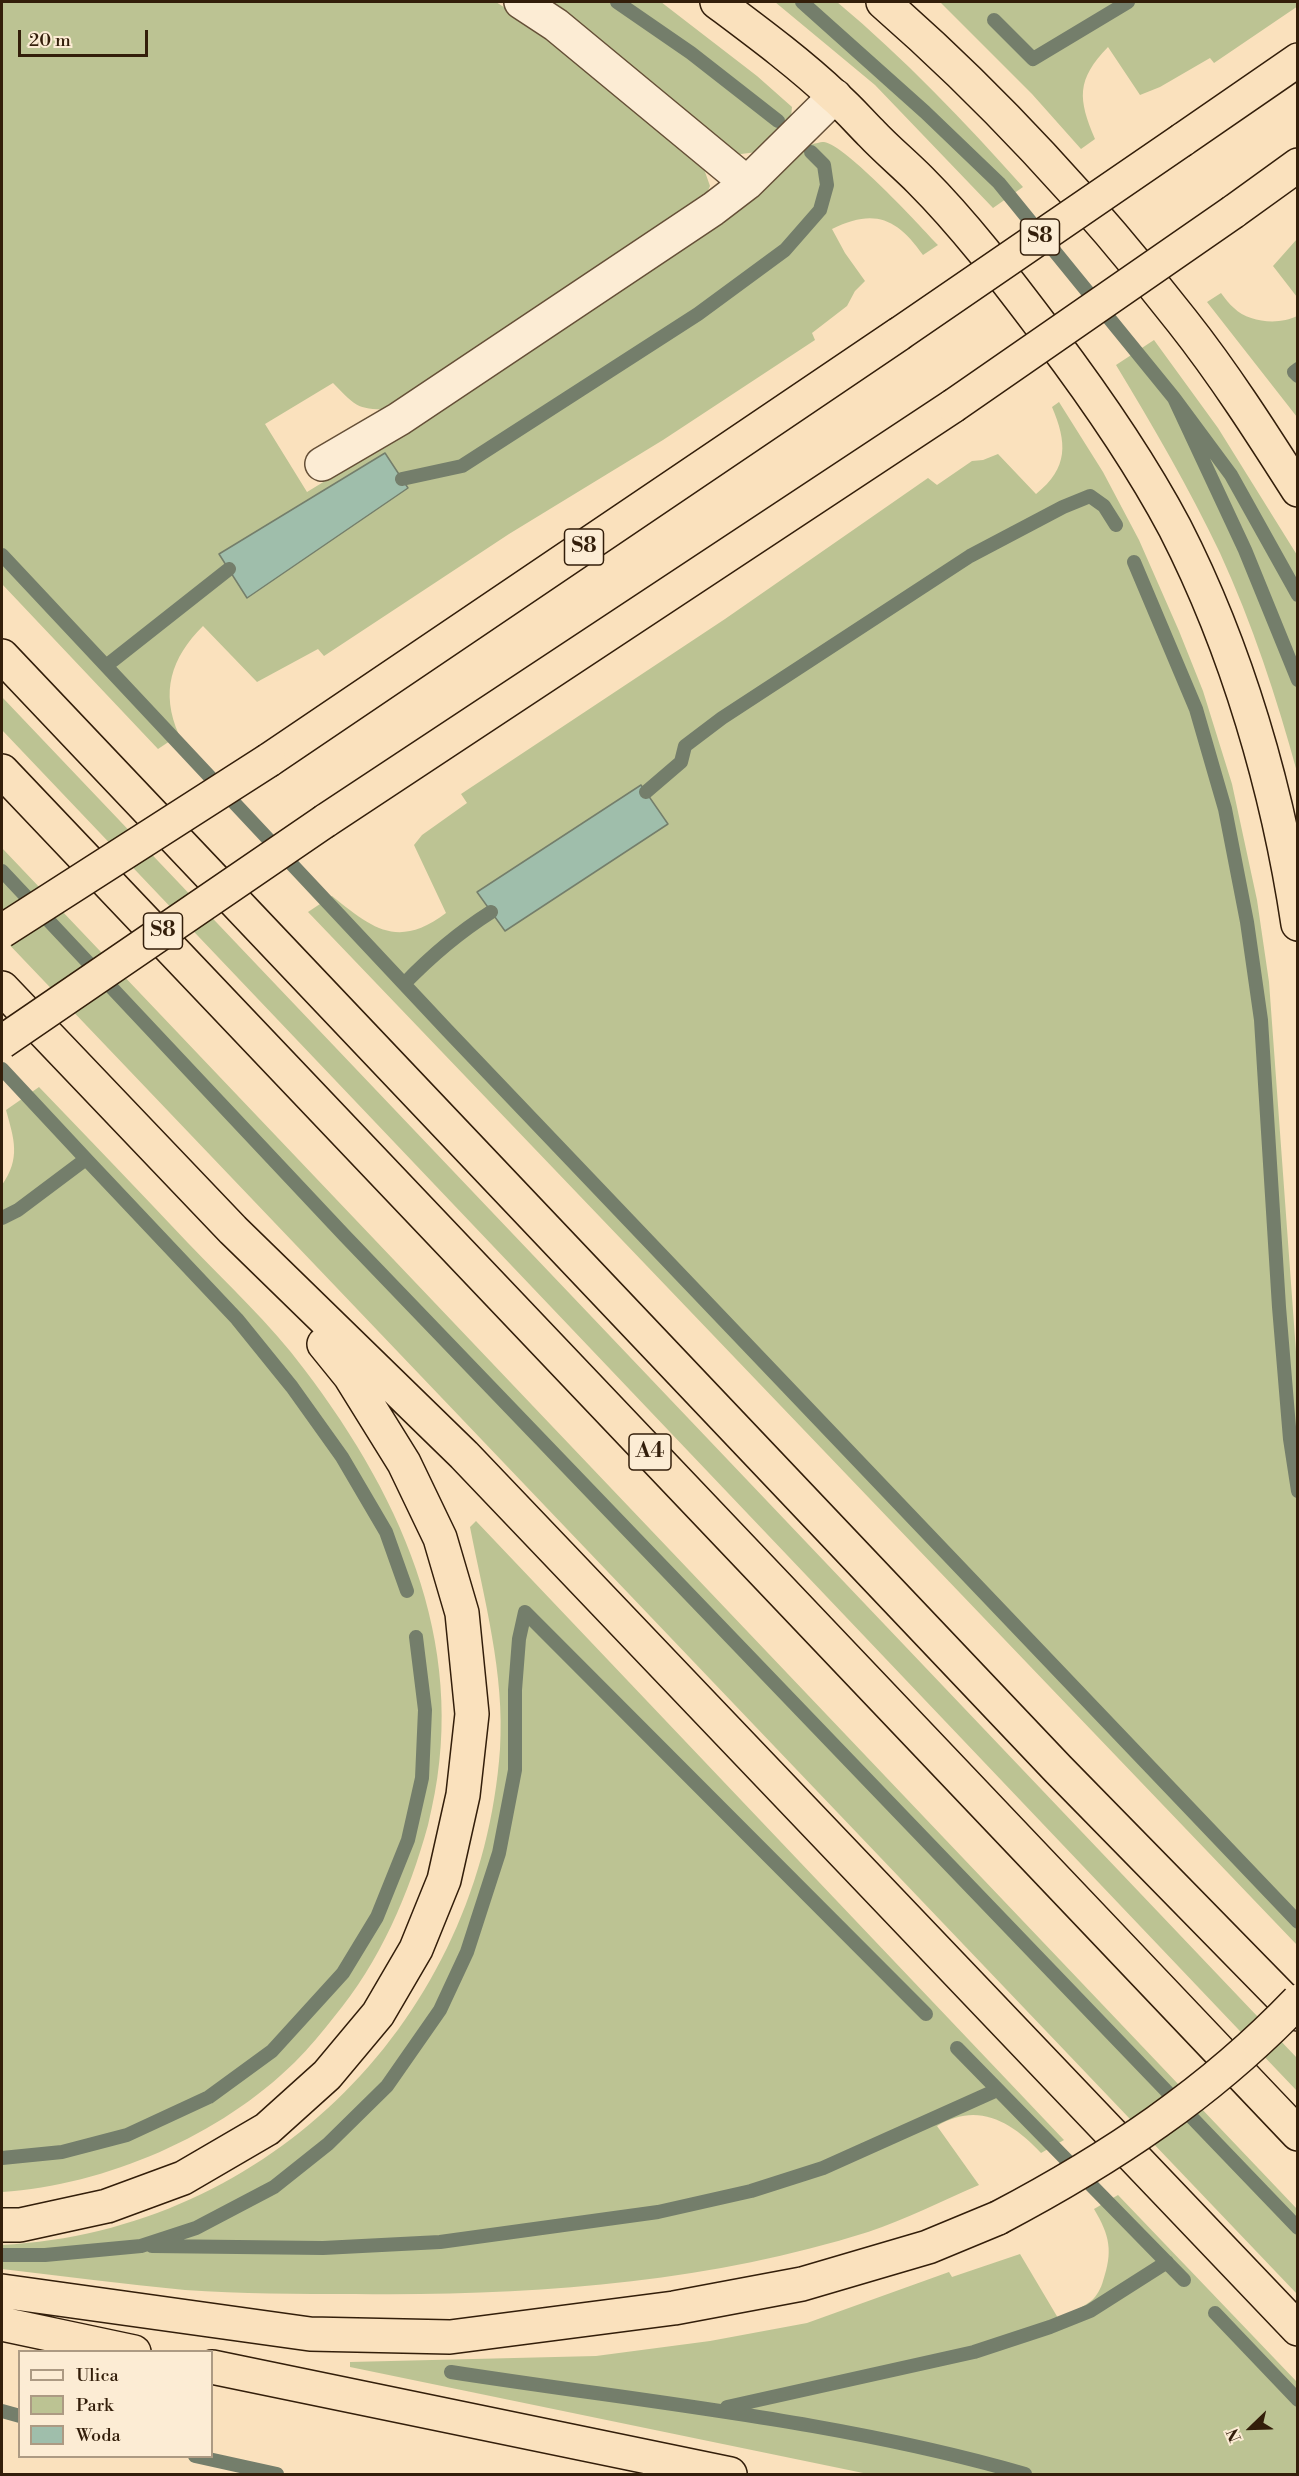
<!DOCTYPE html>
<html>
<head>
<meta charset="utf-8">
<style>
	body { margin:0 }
	#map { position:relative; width:1299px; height:2476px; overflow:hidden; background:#fae1bd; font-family:"Libre Bodoni",serif }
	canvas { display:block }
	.frame { position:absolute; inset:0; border:3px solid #331e0a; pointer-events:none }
	.legend { position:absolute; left:18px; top:2350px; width:195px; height:108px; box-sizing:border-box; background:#fcecd4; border:2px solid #ac9a83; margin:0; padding:8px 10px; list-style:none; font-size:18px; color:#331e0a }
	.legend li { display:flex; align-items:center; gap:12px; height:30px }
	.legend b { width:30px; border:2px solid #ac9a83 }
	.north { position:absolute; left:1221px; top:2398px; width:60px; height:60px; -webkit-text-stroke:4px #fcecd4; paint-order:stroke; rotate:247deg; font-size:16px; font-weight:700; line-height:24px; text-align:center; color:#331e0a }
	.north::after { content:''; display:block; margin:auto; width:21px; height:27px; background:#331e0a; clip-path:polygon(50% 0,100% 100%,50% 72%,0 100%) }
	.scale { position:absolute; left:18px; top:30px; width:130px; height:27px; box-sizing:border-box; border:3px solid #331e0a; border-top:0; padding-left:8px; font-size:18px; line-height:21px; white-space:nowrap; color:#331e0a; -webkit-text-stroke:4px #fcecd4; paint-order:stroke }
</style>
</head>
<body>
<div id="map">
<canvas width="1299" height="2476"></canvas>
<div class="frame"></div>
<ul class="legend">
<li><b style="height:8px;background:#fcecd4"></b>Ulica</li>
<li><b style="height:16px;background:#bcc393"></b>Park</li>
<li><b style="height:16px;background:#9fbeab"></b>Woda</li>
</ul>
<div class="north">N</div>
<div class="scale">20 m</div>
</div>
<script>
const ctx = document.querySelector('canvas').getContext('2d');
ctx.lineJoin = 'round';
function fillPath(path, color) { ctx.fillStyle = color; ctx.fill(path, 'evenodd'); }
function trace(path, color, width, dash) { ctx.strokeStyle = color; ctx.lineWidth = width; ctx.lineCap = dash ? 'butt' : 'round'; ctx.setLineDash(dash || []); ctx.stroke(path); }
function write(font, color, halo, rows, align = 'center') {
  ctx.font = font + ' "Libre Bodoni",serif'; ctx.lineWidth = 4.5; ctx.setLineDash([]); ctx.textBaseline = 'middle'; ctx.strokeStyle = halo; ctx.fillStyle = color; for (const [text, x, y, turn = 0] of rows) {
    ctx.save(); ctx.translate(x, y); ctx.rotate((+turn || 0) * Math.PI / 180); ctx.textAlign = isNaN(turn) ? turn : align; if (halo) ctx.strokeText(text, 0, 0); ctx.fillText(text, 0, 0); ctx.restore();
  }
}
const green = new Path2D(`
	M 2,2 L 496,2 L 548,36 L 690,154 L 704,169 L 710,186 L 704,200 L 394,410 C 358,409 358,409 333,383 L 265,424 L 307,492 L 407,431 L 810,145 C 813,144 820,142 824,142 C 846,145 920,226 938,245 L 923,255 C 897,218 874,208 832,229 L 845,253 L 865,281 L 855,291 L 847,306 L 812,333 L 815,340 L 663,440 L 509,534 L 324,656 L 318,649 L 257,682 L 203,626 C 171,658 160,692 179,735 L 158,749 L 2,584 Z
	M 545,2 L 661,2 L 757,76 L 792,107 L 791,117 L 757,152 L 733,155 Z
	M 775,2 L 837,2 C 904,58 965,122 1023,187 L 993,208 L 875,85 Z
	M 940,2 L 1297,2 L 1298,6 L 1214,63 L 1210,58 L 1160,87 L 1140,95 L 1108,47 C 1076,80 1078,99 1095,139 L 1081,149 L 1032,94 Z
	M 1297,239 L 1297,297 L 1273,266 Z
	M 1221,293 C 1225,298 1229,304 1234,308 C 1249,323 1280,325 1297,316 L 1297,417 L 1207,302 Z
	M 1154,340 L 1218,428 L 1297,555 L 1297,772 C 1277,698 1252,623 1220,553 C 1189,488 1153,426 1116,365 Z
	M 1059,402 L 1103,472 L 1139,540 L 1179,631 L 1203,691 L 1232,784 L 1257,900 L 1269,982 L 1298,1379 L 1297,1945 L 308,912 L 332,896 C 373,929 398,949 446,913 L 414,845 L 422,835 L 467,803 L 461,794 L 725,619 L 928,478 L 937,485 L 972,461 L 983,460 L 998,454 L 1036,494 C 1069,468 1067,442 1052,407 Z
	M 2,697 L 1297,2058 L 1297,2091 L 2,730 Z
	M 2,848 L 1297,2209 L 1297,2294 L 2,937 Z
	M 39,1087 C 89,1139 139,1191 188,1243 C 227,1284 270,1323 304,1369 C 406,1503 472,1655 428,1825 C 409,1894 380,1962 334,2017 C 322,2032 309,2048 295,2062 C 220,2136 106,2185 2,2192 L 2,1185 C 21,1158 14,1139 6,1110 Z
	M 476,1521 L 1064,2140 L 1041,2153 C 1012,2122 978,2101 937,2126 L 979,2185 C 942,2201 906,2219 868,2232 C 703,2284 527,2296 355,2294 C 298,2294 241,2294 185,2290 C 124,2284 63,2276 2,2269 L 2,2245 C 271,2231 481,2017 500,1749 C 505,1674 484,1599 470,1527 Z
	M 1118,2195 L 1297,2382 L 1297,2474 L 868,2474 L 350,2367 L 350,2362 L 596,2356 L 710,2341 L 807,2323 L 949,2272 L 952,2277 L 1020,2254 L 1058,2318 C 1068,2313 1082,2308 1091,2301 C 1097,2296 1101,2288 1103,2281 C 1113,2251 1110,2236 1094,2209 Z`);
const water = new Path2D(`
	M 385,453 L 408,488 L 247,598 L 219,554 Z
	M 641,785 L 668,824 L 505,931 L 477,892 Z`);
const stream = new Path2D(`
	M 617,2 L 691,53 L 778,121
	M 802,2 L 925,112 L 999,183 L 1174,398
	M 994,20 L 1033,59 L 1128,2
	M 1298,369 L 1294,372 L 1298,376
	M 402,479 L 462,466 L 698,314 L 785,250 L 820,210 L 827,185 L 824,165 L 811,152
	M 2,555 L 448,1031 L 1298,1922
	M 1134,562 L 1196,709 L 1225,809 L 1247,922 L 1261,1020 L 1279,1307 L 1290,1439 L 1298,1491
	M 1298,595 L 1231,475 L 1174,398 L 1245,550 L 1298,680
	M 106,666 L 229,569
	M 646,792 L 681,762 L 685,746 L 722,718 L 970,556 L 1063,507 L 1090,496 L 1104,506 L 1116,525
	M 2,871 L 345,1236 L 1298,2228
	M 404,984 C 431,956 458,933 491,912
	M 2,1069 L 86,1159 L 18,1210 L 2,1218
	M 86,1159 L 237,1319 L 292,1387 L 342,1457 L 386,1532 L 407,1591
	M 957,2048 L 1184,2280
	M 2,2158 L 62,2152 L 127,2135 L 209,2097 L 272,2051 L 343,1973 L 377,1917 L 408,1840 L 422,1778 L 425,1710 L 416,1637
	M 152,2246 L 323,2248 L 440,2242 L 658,2212 L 751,2191 L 823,2168 L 997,2090
	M 2,2255 L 45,2255 L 141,2246 L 196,2228 L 274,2187 L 328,2144 L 387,2086 L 440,2010 L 467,1952 L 499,1853 L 515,1770 L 515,1690 L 519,1639 L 525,1612 L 926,2014
	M 1215,2313 L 1298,2400
	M 451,2372 C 643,2402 838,2420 1025,2474
	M 727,2407 L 974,2352 L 1050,2327 L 1090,2311 L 1167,2262
	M 2,2411 L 20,2416
	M 195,2456 L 277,2474`);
const minor = new Path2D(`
	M 521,2 L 556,25 L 747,183
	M 322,464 L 399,419 L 713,209 L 747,183 L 835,96`);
const highway = new Path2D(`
	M 717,2 C 757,32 799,63 835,97 C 848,108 859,121 871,133 C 886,149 904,164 920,180 C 967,227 1008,282 1049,336 C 1095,397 1139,460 1175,528 C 1237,649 1278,790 1298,924
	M 883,2 C 992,97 1092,206 1182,321 C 1224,374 1261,432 1298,490
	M 1182,140 L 1298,60
	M 1233,212 L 1298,165
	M 2,656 L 1058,1769 L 1298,2014
	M 269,760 L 899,334
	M 2,771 L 1298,2134
	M 325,821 L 953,406
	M 2,988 L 233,1230 L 464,1455 L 1298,2329
	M 2,2225 L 20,2225 L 107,2206 L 183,2178 L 267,2129 L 327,2075 L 378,2014 L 416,1949 L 444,1880 L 463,1795 L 472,1714 L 462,1613 L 440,1538 L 404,1463 L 350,1376 L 324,1344
	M 2,2291 L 310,2334 L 450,2337 L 674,2308 L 802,2284 L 928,2247 L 998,2218
	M 2,2324 L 134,2352
	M 212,2367 L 730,2474`);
const highwayBridge = new Path2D(`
	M 899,334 L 1182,140
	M 953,406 L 1233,212
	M 2,931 L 269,760
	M 2,1042 L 325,821
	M 998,2218 C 1110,2159 1210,2093 1298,2001`);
const shields = [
	[1040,237,39],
	[584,547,39],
	[163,931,39],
	[650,1452,42]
];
const shieldNames = [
	["S8",1040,237],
	["S8",584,547],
	["S8",163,931],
	["A4",650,1452]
];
fillPath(green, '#bcc393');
fillPath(water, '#9fbeab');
trace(water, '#747e6b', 1.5);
trace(stream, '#747e6b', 14);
trace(minor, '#654f37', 36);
trace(highway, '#331e0a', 36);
trace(minor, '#fcecd4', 33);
trace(highway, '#fae1bd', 33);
trace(highwayBridge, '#331e0a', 36, []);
trace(highwayBridge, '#fae1bd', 33);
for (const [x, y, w] of shields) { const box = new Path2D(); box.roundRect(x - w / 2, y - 18, w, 36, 4.5); ctx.fillStyle = '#fcecd4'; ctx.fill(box); trace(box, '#331e0a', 1.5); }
write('bold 21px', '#331e0a', null, shieldNames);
</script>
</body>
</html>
